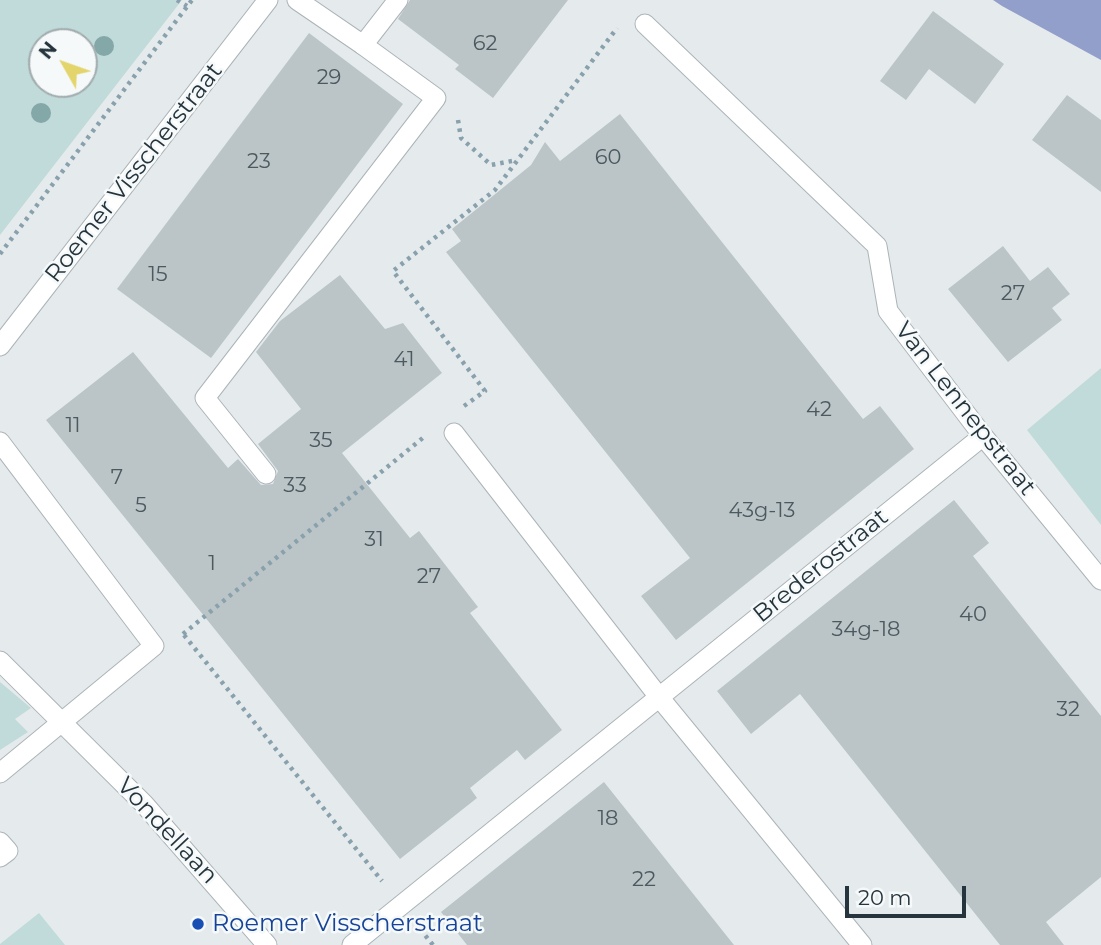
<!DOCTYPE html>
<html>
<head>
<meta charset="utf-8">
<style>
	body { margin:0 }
	#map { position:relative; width:1101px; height:945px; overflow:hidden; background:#e5ebed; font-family:Montserrat,sans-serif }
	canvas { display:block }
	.north { position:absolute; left:28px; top:28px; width:70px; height:70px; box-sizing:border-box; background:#f5f9f9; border:2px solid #a2abae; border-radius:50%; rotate:310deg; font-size:19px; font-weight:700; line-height:28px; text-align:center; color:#26353d }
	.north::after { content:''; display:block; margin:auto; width:24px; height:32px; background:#e3d46c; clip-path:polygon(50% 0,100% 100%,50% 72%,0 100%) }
	.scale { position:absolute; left:845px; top:886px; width:121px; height:32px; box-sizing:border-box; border:4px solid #26353d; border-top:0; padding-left:9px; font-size:21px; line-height:24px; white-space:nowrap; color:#26353d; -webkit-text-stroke:5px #f5f9f9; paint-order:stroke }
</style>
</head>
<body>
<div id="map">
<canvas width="1101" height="945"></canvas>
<div class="north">N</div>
<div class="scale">20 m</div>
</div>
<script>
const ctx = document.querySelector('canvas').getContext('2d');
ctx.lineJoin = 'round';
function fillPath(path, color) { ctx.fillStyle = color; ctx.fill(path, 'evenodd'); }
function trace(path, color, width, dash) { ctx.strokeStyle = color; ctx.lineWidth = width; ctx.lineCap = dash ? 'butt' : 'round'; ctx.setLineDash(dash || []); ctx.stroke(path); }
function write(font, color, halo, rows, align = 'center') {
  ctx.font = font + ' Montserrat,sans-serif'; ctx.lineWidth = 5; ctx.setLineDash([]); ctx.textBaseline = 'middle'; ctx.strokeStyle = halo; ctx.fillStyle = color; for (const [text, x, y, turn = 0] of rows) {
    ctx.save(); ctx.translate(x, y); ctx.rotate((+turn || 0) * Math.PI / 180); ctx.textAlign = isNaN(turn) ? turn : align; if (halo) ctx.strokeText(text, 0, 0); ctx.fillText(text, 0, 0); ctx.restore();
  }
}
const green = new Path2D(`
	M 0,0 L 182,0 L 0,235 ZM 42,42 L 84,42 L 84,84 L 42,84 Z
	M 1101,368 L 1101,525 L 1027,430 Z
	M 0,682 L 31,708 L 15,719 L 28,732 L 0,750 Z
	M 39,913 L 65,945 L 0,945 L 0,944 Z`);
const water = new Path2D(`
	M 993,0 L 1101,0 L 1101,60 L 1002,6 Z`);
const building = new Path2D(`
	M 410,0 L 568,0 L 493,98 L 455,69 L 459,65 L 398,19 Z
	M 933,11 L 1004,64 L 975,104 L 929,69 L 906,100 L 880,81 Z
	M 309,33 L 403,104 L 211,358 L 117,289 Z
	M 1067,95 L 1101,120 L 1101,192 L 1032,140 Z
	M 620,114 L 863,419 L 880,406 L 914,449 L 676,640 L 641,596 L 690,558 L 446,252 L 461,241 L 452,229 L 531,165 L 545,142 L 560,161 Z
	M 1003,246 L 1030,281 L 1048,267 L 1070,294 L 1052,308 L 1062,320 L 1008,362 L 948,289 Z
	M 340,275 L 385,329 L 403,323 L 442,373 L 342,453 L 410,538 L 419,531 L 478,607 L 470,613 L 562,730 L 525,760 L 517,750 L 470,788 L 477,798 L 400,859 L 46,420 L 133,352 L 228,468 L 238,459 L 261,485 L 273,484 L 278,471 L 258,444 L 301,409 L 256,352 L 280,321 Z
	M 954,500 L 989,543 L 973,556 L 1101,716 L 1101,877 L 1046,922 L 1064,945 L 1000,945 L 800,694 L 751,734 L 717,691 Z
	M 604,782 L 734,945 L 467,945 L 441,912 Z`);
const path = new Path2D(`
	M 177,0 L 187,6
	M 458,120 L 461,138 L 491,165 L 517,160
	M 0,254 L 192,0
	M 464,406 L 485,391 L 393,271 L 495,190 L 617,28
	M 183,634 L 424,437
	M 184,635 L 382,881
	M 420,929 L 433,945`);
const service = new Path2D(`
	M 266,474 L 205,398 L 436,98 L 363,45`);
const minor = new Path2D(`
	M 297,0 L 363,45 L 398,0
	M 645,24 L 877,246 L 888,311 L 983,436 L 1101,580
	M 0,346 L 268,0
	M 454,433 L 659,697 L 862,945
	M 0,442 L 154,646 L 0,773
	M 0,842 L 8,851 L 0,857
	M 352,945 L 983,436`);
const tertiary = new Path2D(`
	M 0,661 L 144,804 L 267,945`);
const trees = [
	[104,46],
	[41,113]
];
const markers = [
	[198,924,7,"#1a4fb4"]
];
const numberNames = [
	["62",485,44],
	["29",329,78],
	["60",608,158],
	["23",259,162],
	["15",158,275],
	["27",1013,294],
	["41",404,360],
	["42",819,410],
	["11",73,426],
	["35",321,441],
	["7",117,478],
	["33",295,486],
	["5",141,506],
	["43g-13",762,511],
	["31",374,540],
	["1",212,564],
	["27",429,577],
	["40",973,615],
	["34g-18",866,630],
	["32",1068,710],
	["18",608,819],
	["22",644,880]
];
const streetNames = [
	["Roemer Visscherstraat",134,173,-52],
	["Van Lennepstraat",965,409,52],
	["Brederostraat",821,566,-39],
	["Vondellaan",167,831,47]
];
const transitNames = [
	["Roemer Visscherstraat",212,924]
];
fillPath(green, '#c0dbd9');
fillPath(water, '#939fcb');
fillPath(building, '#bbc5c7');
trace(service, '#acb4b8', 21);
trace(minor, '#acb4b8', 21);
trace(tertiary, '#acb4b8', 21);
trace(path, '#89a1ad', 4.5, [3.5, 5]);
trace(service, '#fff', 19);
trace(minor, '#fff', 19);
trace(tertiary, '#fff', 19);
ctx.fillStyle = '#84a7a8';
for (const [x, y] of trees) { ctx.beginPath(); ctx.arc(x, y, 10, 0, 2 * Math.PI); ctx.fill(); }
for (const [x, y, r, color] of markers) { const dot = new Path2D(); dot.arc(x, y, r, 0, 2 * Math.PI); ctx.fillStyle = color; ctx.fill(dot); trace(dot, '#f5f9f9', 2.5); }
write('21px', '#4b5960', null, numberNames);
write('24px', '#26353d', '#f5f9f9', streetNames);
write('24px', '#164399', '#f5f9f9', transitNames, 'left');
</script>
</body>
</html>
